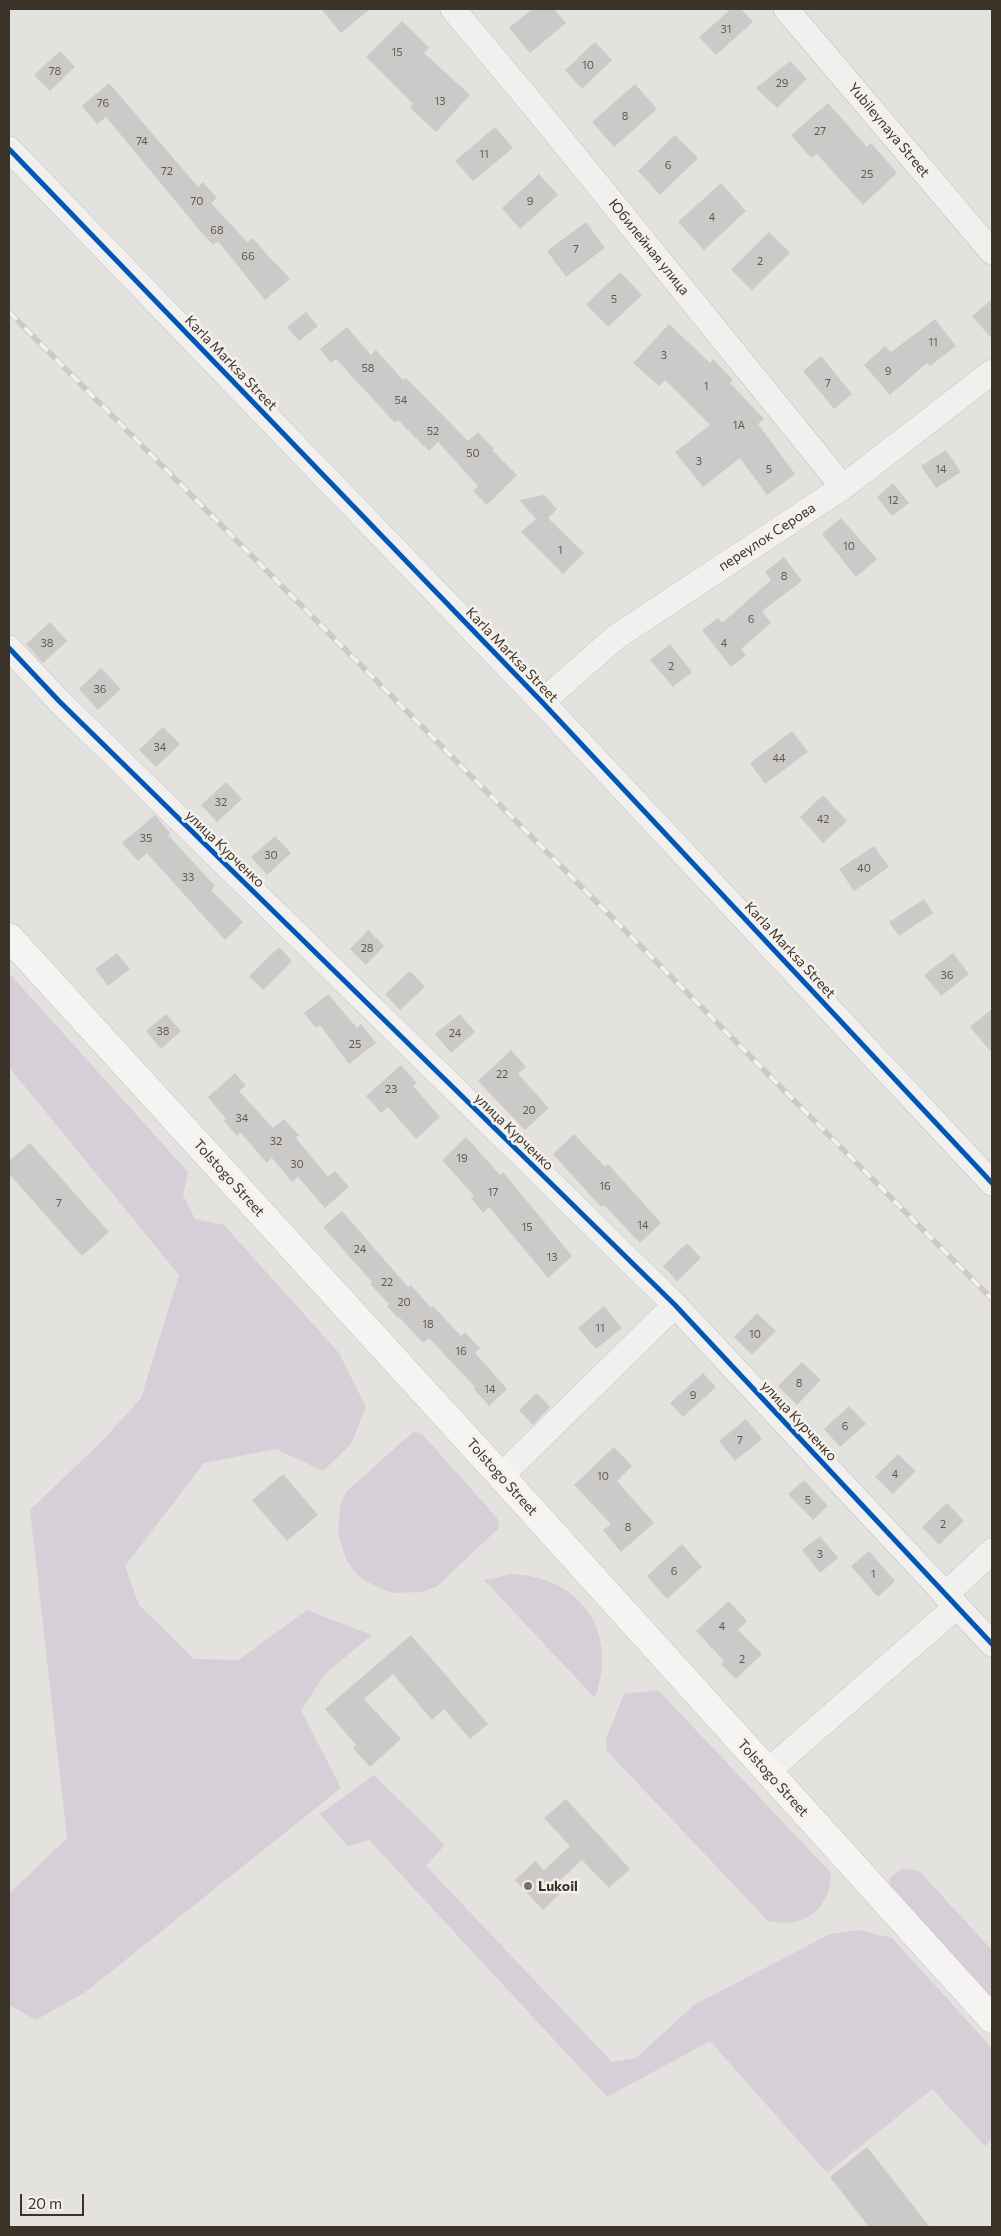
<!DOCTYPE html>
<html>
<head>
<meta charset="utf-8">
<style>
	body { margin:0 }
	#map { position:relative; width:1001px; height:2236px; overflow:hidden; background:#e4e2df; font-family:Commissioner,sans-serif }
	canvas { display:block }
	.frame { position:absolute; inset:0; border:10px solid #3c3328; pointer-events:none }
	.scale { position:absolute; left:20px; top:2194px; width:64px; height:22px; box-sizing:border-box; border:2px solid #3c3328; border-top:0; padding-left:6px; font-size:15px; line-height:18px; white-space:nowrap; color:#3c3328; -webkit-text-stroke:4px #f4f0ec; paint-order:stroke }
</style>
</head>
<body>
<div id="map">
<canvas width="1001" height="2236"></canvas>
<div class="frame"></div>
<div class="scale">20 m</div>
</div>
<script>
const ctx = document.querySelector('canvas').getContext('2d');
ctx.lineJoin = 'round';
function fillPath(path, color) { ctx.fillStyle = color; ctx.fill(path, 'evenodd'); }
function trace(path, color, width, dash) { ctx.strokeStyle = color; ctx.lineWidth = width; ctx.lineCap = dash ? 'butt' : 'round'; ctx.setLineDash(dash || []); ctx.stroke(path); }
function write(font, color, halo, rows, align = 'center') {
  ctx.font = font + ' Commissioner,sans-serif'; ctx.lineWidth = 5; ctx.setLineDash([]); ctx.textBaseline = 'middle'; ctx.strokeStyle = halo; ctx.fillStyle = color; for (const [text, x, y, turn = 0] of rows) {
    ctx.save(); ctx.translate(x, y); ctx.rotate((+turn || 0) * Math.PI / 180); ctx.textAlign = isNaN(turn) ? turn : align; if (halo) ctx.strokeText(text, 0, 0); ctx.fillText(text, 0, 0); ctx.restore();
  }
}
const green = new Path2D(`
	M 9,973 L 188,1172 L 183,1195 L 195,1219 L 224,1225 L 339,1353 L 366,1407 L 351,1444 L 323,1471 L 276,1449 L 204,1463 L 125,1566 L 139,1605 L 194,1659 L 239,1660 L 307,1610 L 372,1635 L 325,1674 L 301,1710 L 341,1788 L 84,1993 L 36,2020 L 9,2005 L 9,1894 L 67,1838 L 30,1510 L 105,1438 L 141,1398 L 179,1275 L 9,1067 Z
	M 414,1431 L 423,1435 L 497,1518 L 499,1528 L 436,1587 L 422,1592 L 392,1593 L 365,1581 L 354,1571 L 346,1559 L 338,1533 L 340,1505 L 346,1492 Z
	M 512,1574 C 582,1577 619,1633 595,1698 L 484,1580 Z
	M 658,1690 L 831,1873 C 830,1910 804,1929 768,1921 L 607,1751 L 606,1739 L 624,1694 Z
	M 374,1775 L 445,1845 L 426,1866 L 612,2062 L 636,2058 L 694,2005 L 830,1934 L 859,1930 L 892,1938 L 992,2048 L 992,2138 L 985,2146 L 932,2089 L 827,2173 L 710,2041 L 607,2097 L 369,1840 L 348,1846 L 320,1814 Z
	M 902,1868 L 919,1871 L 992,1950 L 992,2000 L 890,1890 L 889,1879 Z`);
const building = new Path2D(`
	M 321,9 L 370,9 L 341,33 Z
	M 532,9 L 554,9 L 566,23 L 530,53 L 509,28 Z
	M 731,9 L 741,9 L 753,22 L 716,55 L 699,37 Z
	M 402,21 L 429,48 L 424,53 L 470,95 L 436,132 L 410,108 L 413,104 L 366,57 Z
	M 595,42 L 612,60 L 582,89 L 565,70 Z
	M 60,51 L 75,67 L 50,91 L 34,75 Z
	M 790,61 L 807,79 L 777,108 L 756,88 Z
	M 109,83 L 198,187 L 203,182 L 217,198 L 211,203 L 247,242 L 253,238 L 275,264 L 276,263 L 290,279 L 265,300 L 218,241 L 213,245 L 201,232 L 106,117 L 97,124 L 82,106 Z
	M 635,84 L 657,109 L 614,147 L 592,122 Z
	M 828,103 L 867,147 L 871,143 L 897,173 L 863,205 L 817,154 L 811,158 L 791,135 Z
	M 495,127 L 513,148 L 473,181 L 455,161 Z
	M 675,135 L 698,158 L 660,195 L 638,171 Z
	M 539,174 L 558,195 L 520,229 L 502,208 Z
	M 721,183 L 746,211 L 704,250 L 678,222 Z
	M 586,222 L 605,248 L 566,277 L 547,251 Z
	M 769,232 L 790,253 L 752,290 L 731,270 Z
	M 620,272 L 642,295 L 608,327 L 586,304 Z
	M 992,299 L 992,339 L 972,316 Z
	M 306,312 L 318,326 L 299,341 L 287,327 Z
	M 935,319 L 956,346 L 930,366 L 927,363 L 890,395 L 864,365 L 885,346 L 891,352 Z
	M 669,324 L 710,363 L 713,359 L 733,380 L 730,383 L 764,419 L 758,424 L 795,474 L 767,495 L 740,458 L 703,487 L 675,452 L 710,425 L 665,380 L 659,386 L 633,363 Z
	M 347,327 L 371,355 L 376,350 L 403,380 L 406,378 L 468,441 L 478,432 L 494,449 L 492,450 L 517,475 L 487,505 L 473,491 L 478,486 L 438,442 L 429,451 L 398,420 L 395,423 L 336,359 L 331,363 L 320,349 Z
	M 821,356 L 852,394 L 834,409 L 803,371 Z
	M 946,450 L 961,472 L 936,488 L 921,466 Z
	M 893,483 L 909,503 L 892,516 L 877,497 Z
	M 544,495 L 557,509 L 548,518 L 584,553 L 563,574 L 521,532 L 536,519 L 519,500 Z
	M 841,518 L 877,559 L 856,577 L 822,534 Z
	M 784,557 L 802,581 L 762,611 L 771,623 L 741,649 L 746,655 L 731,667 L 702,630 L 718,618 L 722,623 L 771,580 L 765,572 Z
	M 50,622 L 67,641 L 43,663 L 26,644 Z
	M 670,644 L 692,672 L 673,687 L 650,660 Z
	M 101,668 L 121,689 L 98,710 L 79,689 Z
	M 163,727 L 180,744 L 156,767 L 139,750 Z
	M 792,731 L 808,752 L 765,784 L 750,763 Z
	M 226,782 L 242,799 L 217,822 L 201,805 Z
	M 823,795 L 847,821 L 823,843 L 800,817 Z
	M 155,815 L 170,833 L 168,835 L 215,886 L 211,890 L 243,922 L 225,940 L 147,853 L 138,861 L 122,843 Z
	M 275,836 L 291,853 L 267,875 L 251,857 Z
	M 874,846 L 889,867 L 854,891 L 839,869 Z
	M 924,899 L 933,913 L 899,936 L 889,922 Z
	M 368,930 L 384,946 L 366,965 L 350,949 Z
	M 279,947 L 292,961 L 263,990 L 249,976 Z
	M 117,953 L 130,969 L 108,986 L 95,969 Z
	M 953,953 L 969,974 L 941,996 L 924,975 Z
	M 410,971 L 425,987 L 400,1010 L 385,994 Z
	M 328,994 L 357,1028 L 361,1024 L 376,1043 L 349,1064 L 320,1025 L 316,1028 L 304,1013 Z
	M 992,1009 L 992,1053 L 970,1027 Z
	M 166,1014 L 181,1031 L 161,1049 L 146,1031 Z
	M 460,1014 L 475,1032 L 451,1053 L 435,1034 Z
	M 511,1050 L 526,1067 L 518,1074 L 549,1108 L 525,1130 L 478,1081 Z
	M 401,1065 L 417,1083 L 413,1086 L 440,1117 L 416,1139 L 388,1107 L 381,1113 L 366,1096 Z
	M 235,1073 L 246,1086 L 239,1091 L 273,1128 L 284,1119 L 299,1135 L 296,1138 L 328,1177 L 335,1171 L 349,1187 L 325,1208 L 298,1177 L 292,1182 L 272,1158 L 267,1163 L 240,1132 L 237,1136 L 224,1121 L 226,1119 L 208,1097 Z
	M 574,1134 L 605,1167 L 608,1164 L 661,1223 L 640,1243 L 604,1205 L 601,1207 L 553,1154 Z
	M 466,1137 L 500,1175 L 503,1172 L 572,1256 L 548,1278 L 489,1207 L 483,1213 L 471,1198 L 474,1196 L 442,1160 Z
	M 30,1143 L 109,1232 L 82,1256 L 9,1174 L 9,1161 Z
	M 342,1211 L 408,1287 L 411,1285 L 431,1308 L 433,1306 L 461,1336 L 465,1332 L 480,1348 L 475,1353 L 507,1389 L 489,1406 L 473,1388 L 475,1387 L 429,1338 L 423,1343 L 399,1317 L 398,1318 L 387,1306 L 389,1304 L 370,1284 L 372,1282 L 323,1227 Z
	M 687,1243 L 701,1258 L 677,1281 L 663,1266 Z
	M 604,1306 L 622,1328 L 596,1349 L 578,1328 Z
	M 757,1313 L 776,1331 L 752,1355 L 734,1337 Z
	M 802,1362 L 821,1380 L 797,1405 L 778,1386 Z
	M 703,1373 L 716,1387 L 683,1417 L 670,1403 Z
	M 537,1393 L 550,1407 L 533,1425 L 519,1410 Z
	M 849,1406 L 866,1424 L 840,1447 L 824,1429 Z
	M 746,1419 L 762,1439 L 735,1461 L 719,1441 Z
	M 614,1447 L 632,1466 L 617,1481 L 654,1523 L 621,1552 L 603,1530 L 611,1524 L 574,1485 Z
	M 898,1454 L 916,1471 L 893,1494 L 875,1477 Z
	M 283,1474 L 318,1515 L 287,1541 L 252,1500 Z
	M 804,1480 L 828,1506 L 813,1520 L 788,1494 Z
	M 947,1503 L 964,1521 L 939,1545 L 922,1527 Z
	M 820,1536 L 838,1558 L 820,1573 L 802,1550 Z
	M 682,1544 L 702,1567 L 667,1599 L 647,1576 Z
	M 869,1551 L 895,1581 L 878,1597 L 851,1566 Z
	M 729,1601 L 747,1621 L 738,1630 L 762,1654 L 736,1679 L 721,1664 L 724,1661 L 696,1631 Z
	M 411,1635 L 488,1724 L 470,1739 L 444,1709 L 432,1720 L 393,1674 L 364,1699 L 401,1739 L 370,1767 L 353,1748 L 356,1745 L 325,1709 Z
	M 566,1799 L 630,1869 L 609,1888 L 582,1860 L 556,1884 L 563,1891 L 543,1910 L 515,1880 L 535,1861 L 544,1870 L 570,1846 L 544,1818 Z
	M 867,2147 L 930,2227 L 869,2227 L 830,2177 Z`);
const minor = new Path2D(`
	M 453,9 L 534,106 L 843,487
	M 786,9 L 992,252
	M 9,149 L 542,702 L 992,1183
	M 9,648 L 59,701 L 675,1305 L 992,1644
	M 542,702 L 616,637 L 843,487 L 992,372
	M 501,1476 L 675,1305
	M 945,1595 L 992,1551
	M 768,1771 L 956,1607`);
const major = new Path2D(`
	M 9,937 L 501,1476 L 992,2019`);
const rail = new Path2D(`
	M 9,312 L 992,1299`);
const cycleway = new Path2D(`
	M 9,149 L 542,702 L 992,1183
	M 9,648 L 59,701 L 675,1305 L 992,1644`);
const markers = [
	[528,1886,5,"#777068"]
];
const numberNames = [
	["31",726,29],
	["15",397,52],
	["10",588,65],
	["78",55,71],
	["29",782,83],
	["13",440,101],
	["76",103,103],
	["8",625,116],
	["27",820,131],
	["74",142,141],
	["11",484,154],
	["6",668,165],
	["72",167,171],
	["25",867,174],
	["70",197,201],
	["9",530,201],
	["4",712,217],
	["68",217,230],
	["7",576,249],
	["66",248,256],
	["2",760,261],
	["5",614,299],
	["11",933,342],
	["3",664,355],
	["58",368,368],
	["9",888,371],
	["7",828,383],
	["1",706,386],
	["54",401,400],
	["1А",739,425],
	["52",433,431],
	["50",473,453],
	["3",699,461],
	["5",769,469],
	["14",941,469],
	["12",893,500],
	["10",849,546],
	["1",560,550],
	["8",784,576],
	["6",751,619],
	["38",47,643],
	["4",724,643],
	["2",671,666],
	["36",100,689],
	["34",160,747],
	["44",779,758],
	["32",221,802],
	["42",823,819],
	["35",146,838],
	["30",271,855],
	["40",864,868],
	["33",188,877],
	["28",367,948],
	["36",947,975],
	["38",163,1031],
	["24",455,1033],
	["25",355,1044],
	["22",502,1074],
	["23",391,1089],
	["20",529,1110],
	["34",242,1118],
	["32",276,1141],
	["19",462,1158],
	["30",297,1164],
	["16",605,1186],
	["17",493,1192],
	["7",59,1203],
	["14",643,1225],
	["15",527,1227],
	["24",360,1249],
	["13",552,1257],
	["22",387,1282],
	["20",404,1302],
	["18",428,1324],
	["11",600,1328],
	["10",755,1334],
	["16",461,1351],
	["8",799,1383],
	["14",490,1389],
	["9",693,1395],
	["6",845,1426],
	["7",740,1440],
	["4",895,1474],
	["10",603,1476],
	["5",808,1500],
	["2",943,1524],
	["8",628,1527],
	["3",820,1554],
	["6",674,1571],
	["1",873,1574],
	["4",722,1626],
	["2",742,1659]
];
const streetNames = [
	["Yubileynaya Street",889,130,50],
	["Юбилейная улица",649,247,51],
	["Karla Marksa Street",231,363,46],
	["переулок Серова",767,537,-33],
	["Karla Marksa Street",512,655,46],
	["улица Курченко",225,849,44],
	["Karla Marksa Street",790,950,47],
	["улица Курченко",514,1132,44],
	["Tolstogo Street",229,1178,48],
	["улица Курченко",799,1421,47],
	["Tolstogo Street",502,1477,48],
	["Tolstogo Street",773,1778,48]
];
const poiNames = [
	["Lukoil",538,1886]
];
fillPath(green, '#d6cfd7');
fillPath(building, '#cccac8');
trace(minor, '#c2c0bd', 26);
trace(major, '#c1bfbc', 29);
trace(minor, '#f1f0ef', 25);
trace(major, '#f5f4f3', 28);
trace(rail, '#cccac8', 5.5);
trace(rail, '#f4f0ec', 4, [11]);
trace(cycleway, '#0057b8', 5);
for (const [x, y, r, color] of markers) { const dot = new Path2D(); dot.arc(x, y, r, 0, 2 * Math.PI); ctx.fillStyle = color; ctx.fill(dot); trace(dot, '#f4f0ec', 2); }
write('11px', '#615a51', null, numberNames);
write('14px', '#3c3328', '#f4f0ec', streetNames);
write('bold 14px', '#3c3328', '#f4f0ec', poiNames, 'left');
</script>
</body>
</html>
